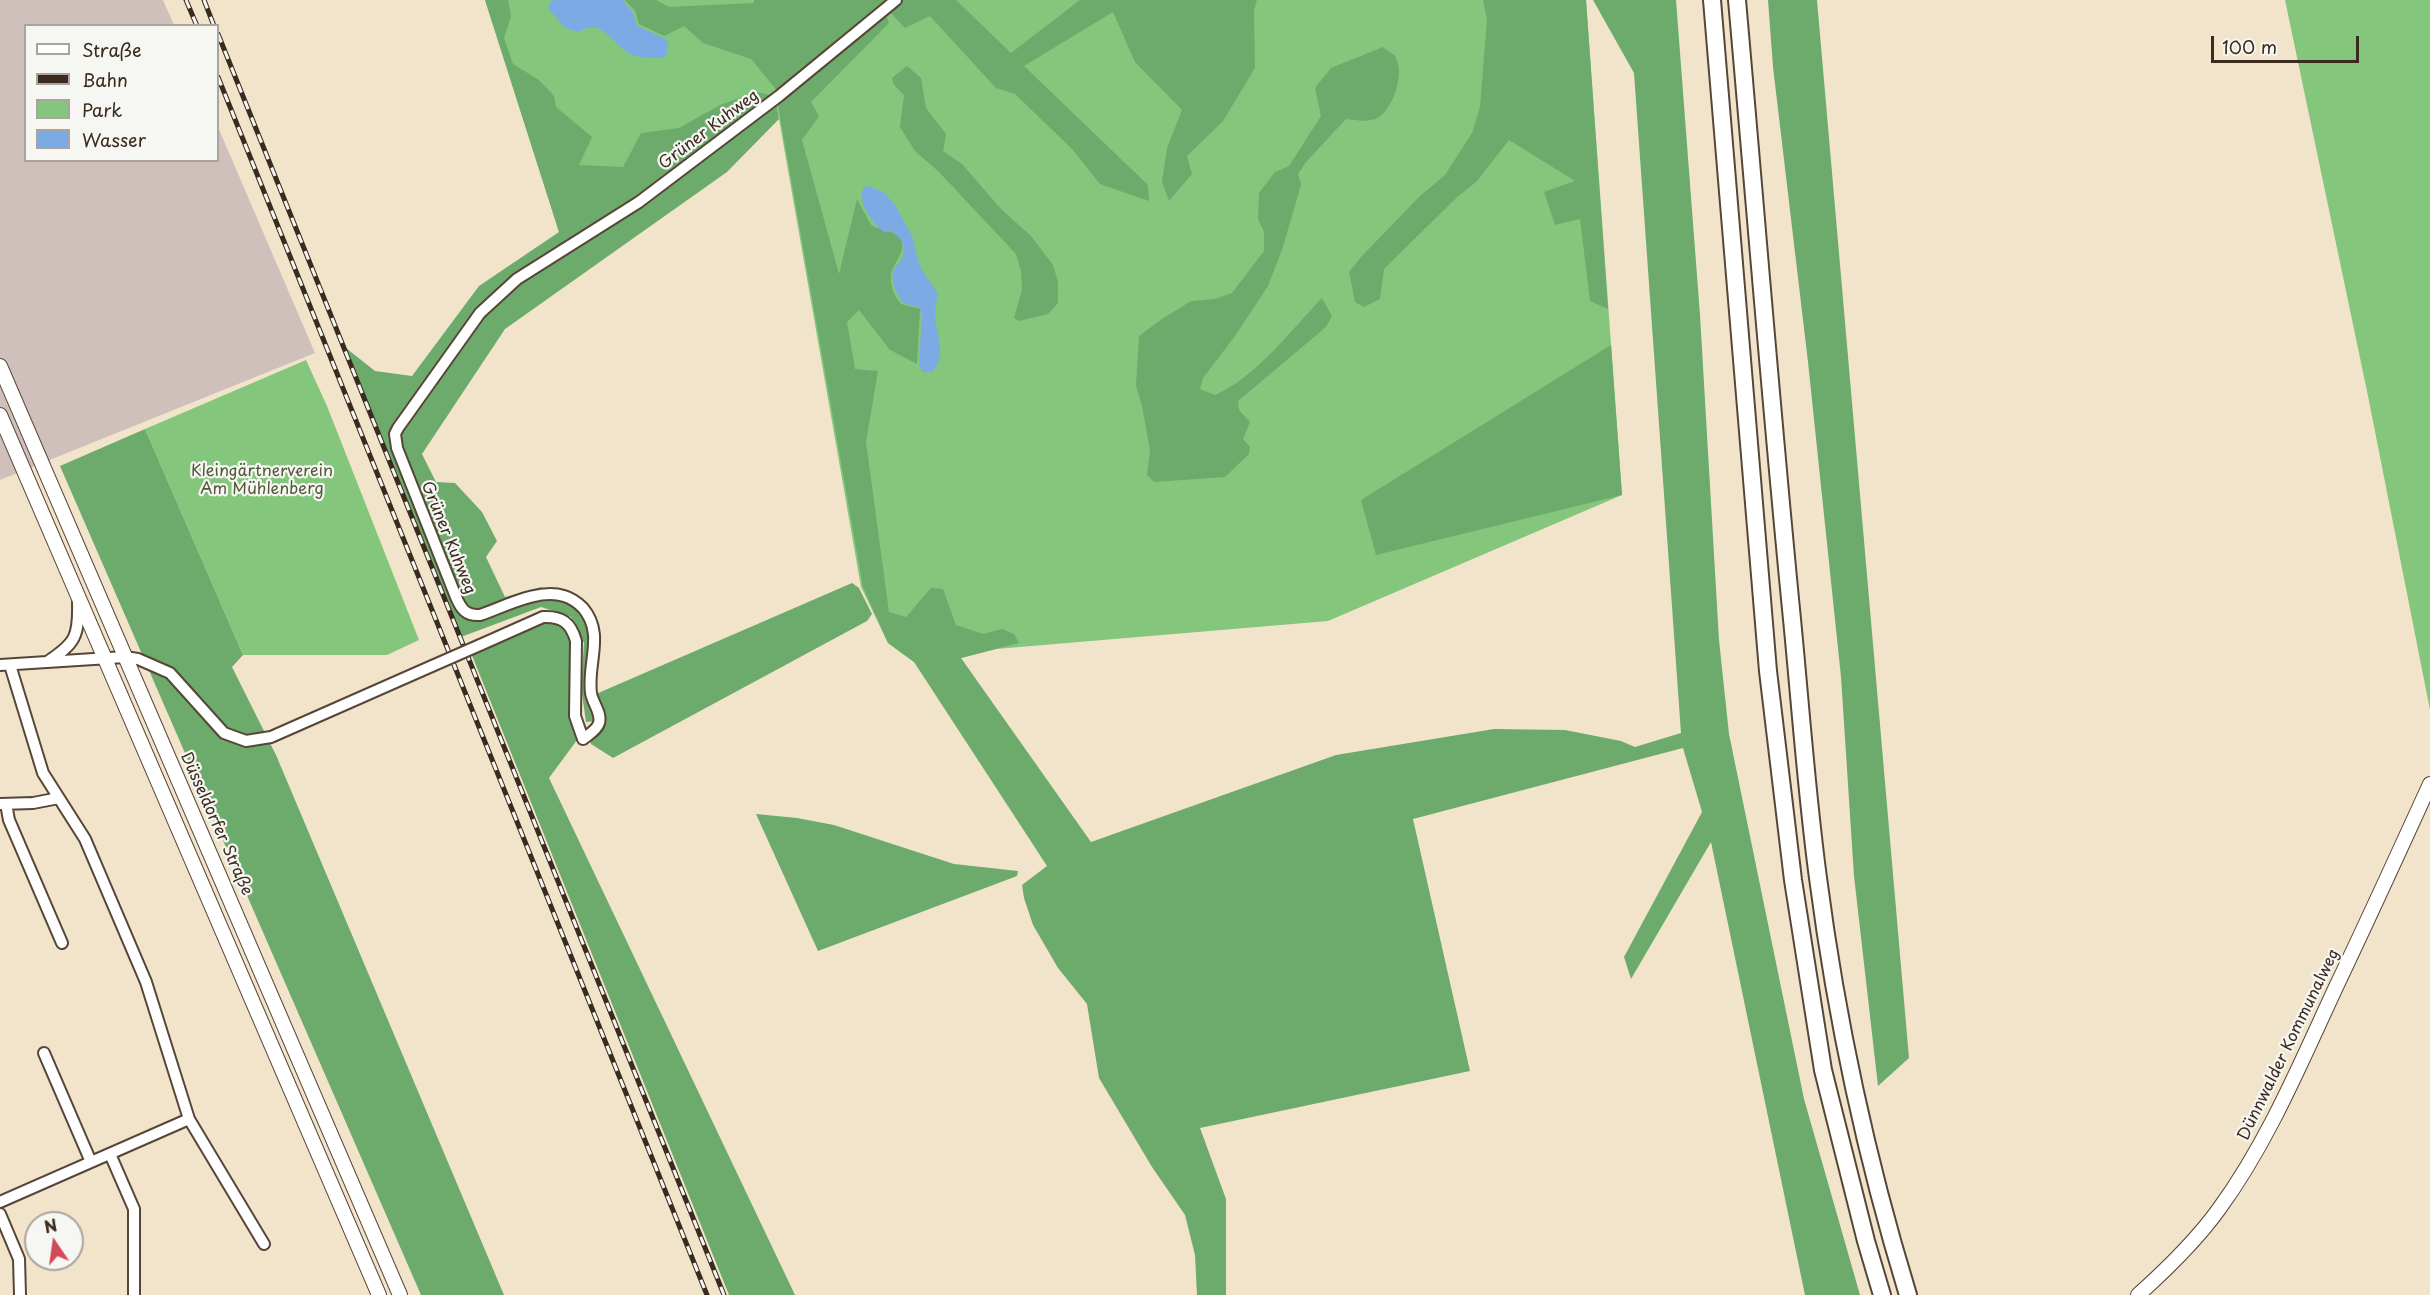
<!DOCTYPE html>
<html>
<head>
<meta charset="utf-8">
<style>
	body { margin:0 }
	#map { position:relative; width:2430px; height:1295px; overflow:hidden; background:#f2e4cb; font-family:"Playpen Sans",sans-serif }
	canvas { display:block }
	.legend { position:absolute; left:24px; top:24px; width:195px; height:138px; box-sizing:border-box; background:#f6f6f2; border:2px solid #aba49d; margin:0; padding:8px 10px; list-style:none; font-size:18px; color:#3b2a1e }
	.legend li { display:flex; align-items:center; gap:12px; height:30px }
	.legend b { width:30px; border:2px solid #aba49d }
	.north { position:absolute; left:24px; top:1211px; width:60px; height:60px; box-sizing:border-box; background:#f6f6f2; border:2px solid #aba49d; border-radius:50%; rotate:347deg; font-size:16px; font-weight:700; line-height:24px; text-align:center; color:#3b2a1e }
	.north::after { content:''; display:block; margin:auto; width:21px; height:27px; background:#d1495b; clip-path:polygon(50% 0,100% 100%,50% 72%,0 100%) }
	.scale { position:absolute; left:2211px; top:36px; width:148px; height:27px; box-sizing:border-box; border:3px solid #3b2a1e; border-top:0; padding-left:8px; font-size:18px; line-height:21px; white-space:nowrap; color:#3b2a1e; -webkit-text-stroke:4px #f6f6f2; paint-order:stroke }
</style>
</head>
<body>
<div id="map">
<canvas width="2430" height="1295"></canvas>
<ul class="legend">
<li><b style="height:8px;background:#fff"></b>Straße</li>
<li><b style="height:8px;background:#3b2a1e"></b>Bahn</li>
<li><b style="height:16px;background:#85c67d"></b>Park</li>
<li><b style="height:16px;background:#7baae5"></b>Wasser</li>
</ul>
<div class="north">N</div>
<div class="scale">100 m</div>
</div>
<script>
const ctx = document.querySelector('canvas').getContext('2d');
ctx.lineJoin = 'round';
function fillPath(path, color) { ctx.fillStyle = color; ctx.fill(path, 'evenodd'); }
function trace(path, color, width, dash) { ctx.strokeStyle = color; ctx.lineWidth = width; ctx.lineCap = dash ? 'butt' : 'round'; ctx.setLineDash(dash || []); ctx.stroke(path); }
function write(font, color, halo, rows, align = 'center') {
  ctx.font = font + ' "Playpen Sans",sans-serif'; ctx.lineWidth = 4.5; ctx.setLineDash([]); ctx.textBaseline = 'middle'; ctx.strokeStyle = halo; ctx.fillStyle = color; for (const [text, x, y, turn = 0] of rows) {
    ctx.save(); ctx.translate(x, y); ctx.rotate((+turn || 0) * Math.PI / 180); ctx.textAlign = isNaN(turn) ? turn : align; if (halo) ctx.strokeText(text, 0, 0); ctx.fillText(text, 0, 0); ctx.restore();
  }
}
const industrial = new Path2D(`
	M 0,0 L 163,0 L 174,25 L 26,26 L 26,160 L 218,160 L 218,127 L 315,353 L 0,480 Z`);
const green = new Path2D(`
	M 485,0 L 1586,0 L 1622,495 L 1328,621 L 996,649 L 961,658 L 914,662 L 888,643 L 861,587 L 775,96 L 559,232 Z
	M 2285,0 L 2430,0 L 2430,710 L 2368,396 Z
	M 306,360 L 327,406 L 419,640 L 387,655 L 243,655 L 145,429 Z`);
const forest = new Path2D(`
	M 485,0 L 508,0 L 511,16 L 504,38 L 513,64 L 539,80 L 554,96 L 556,107 L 592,137 L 579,165 L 623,167 L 641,133 L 679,128 L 720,105 L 757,92 L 775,96 L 779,119 L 727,172 L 505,329 L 422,454 L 436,482 L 455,483 L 482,512 L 497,541 L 486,557 L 505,597 L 541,587 C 566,600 578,605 591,629 L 596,721 L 586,722 L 581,687 L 584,643 L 571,617 L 541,607 L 461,637 L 346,348 L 375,371 L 412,376 L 479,286 L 559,232 Z
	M 625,0 L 656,0 L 669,7 L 754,3 L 754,0 L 893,0 L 779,93 L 751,59 L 703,43 L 684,26 L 664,36 L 639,24 L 635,11 Z
	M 899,0 L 956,0 L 1011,53 L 1080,0 L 1257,0 L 1254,10 L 1255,68 L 1223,121 L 1187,156 L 1192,174 L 1169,201 L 1162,182 L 1167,148 L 1182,110 L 1135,62 L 1113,12 L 1024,66 L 1148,185 L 1149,201 L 1100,184 L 1072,149 L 1015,94 L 996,88 L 930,16 L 905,28 L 887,9 Z
	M 1483,0 L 1586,0 L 1608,309 L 1590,301 L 1580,219 L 1555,225 L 1544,192 L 1575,181 L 1509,140 L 1477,181 L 1454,200 L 1384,269 L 1380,299 L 1364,307 L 1355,302 L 1349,272 L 1362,256 L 1419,197 L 1445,175 L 1472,133 L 1480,107 L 1487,19 Z
	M 1593,0 L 1676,0 L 1700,315 L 1719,640 L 1729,734 L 1804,1099 L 1860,1295 L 1805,1295 L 1711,842 L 1631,979 L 1624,957 L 1702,812 L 1683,748 L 1413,819 L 1470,1071 L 1200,1128 L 1226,1199 L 1226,1295 L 1197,1295 L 1195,1255 L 1185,1215 L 1152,1167 L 1099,1078 L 1087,1004 L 1058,968 L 1033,925 L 1024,898 L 1022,885 L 1047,866 L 914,662 L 888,643 L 863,587 L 777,100 L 885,13 L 889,23 L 811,102 L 819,116 L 802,140 L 839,274 L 857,199 L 871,225 C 878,229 892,231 897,235 C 911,248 893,262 891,274 C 890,286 894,295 901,304 L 920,309 L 917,364 L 890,350 L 859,310 L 847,322 L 855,369 L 878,371 L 866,442 L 889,612 L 906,617 L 931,588 L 943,589 L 956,625 L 983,634 L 1002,629 L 1014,634 L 1019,643 L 961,658 L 1091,842 L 1336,755 L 1494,729 L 1565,730 L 1621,741 L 1635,747 L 1681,733 L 1634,73 Z
	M 1768,0 L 1817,0 L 1909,1058 L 1878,1086 L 1854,876 L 1841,677 L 1808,362 L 1773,67 Z
	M 1383,47 C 1386,50 1392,53 1395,56 C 1405,72 1394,107 1379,117 C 1370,123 1356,120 1346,119 L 1306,162 L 1298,174 L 1301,185 L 1282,250 L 1268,286 L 1235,336 L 1203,378 L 1200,389 L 1215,395 C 1254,379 1292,329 1322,298 L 1332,316 L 1326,327 L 1238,401 L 1239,410 L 1250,422 L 1243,439 L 1250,447 L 1249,454 L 1225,477 L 1154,482 L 1147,475 L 1150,450 L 1142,406 L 1136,386 L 1139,336 L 1162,319 L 1191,301 L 1215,299 L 1232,293 L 1264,251 L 1264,232 L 1258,219 L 1259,193 L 1275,172 L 1289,166 L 1321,116 L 1315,88 L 1331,68 Z
	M 907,66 L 921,78 L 926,108 L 946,134 L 943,151 L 962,164 L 1001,209 L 1031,236 L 1053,265 L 1058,282 L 1058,303 L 1048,314 L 1019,321 L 1014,318 L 1022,290 L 1021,272 L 1016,254 L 939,172 L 915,151 L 900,127 L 904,95 L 894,85 L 892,78 Z
	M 1611,345 L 1622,495 L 1376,555 L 1361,500 Z
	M 145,429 L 243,655 L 232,667 L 276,755 L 504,1295 L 421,1295 L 60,466 Z
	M 852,583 L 859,588 L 872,614 L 867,621 L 613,758 L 591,744 L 590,739 L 599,731 L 596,694 Z
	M 555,620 L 567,632 L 570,643 L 571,721 L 577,740 L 549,778 L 795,1295 L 729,1295 L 471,653 L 530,625 Z
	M 756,814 L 797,818 L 834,825 L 954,864 L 1018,871 L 1017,876 L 818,951 Z`);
const water = new Path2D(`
	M 555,0 L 623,0 L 633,13 L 637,26 L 664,38 L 668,43 L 667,54 L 662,58 C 653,58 637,58 630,54 C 613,44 600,16 579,32 L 565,28 L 548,8 L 550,2 Z
	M 868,186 L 883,192 L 895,205 L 912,236 L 920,267 L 938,294 C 937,300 935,306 935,313 C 935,332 948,356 932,372 L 922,372 L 919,364 L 922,313 L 918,307 L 903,303 C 897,294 891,284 893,272 C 895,266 902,262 903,256 C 907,244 898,235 889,230 L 885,233 C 873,223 856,203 864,187 Z`);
const minor = new Path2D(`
	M 480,645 L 543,617 C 562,616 571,623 576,641 L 575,716 L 583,739 C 588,735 597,730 599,723 C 602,713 592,702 591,693 C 587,663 605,634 583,608 C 578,603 571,598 564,596 C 538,588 504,607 480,615 C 466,616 461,609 456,597 L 397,448 L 395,434 L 398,428 L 480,313 L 517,279 L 639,202 L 779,96 L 896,0
	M 47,662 C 76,643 79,636 78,602
	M 0,665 L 125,657 L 138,659 L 170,673 L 224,733 L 246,741 L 271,737 L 432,666
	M 10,665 L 43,773 L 85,839 L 146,982 L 189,1119 L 264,1244
	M 0,804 L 33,803 L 59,798
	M 6,804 L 9,820 L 62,943
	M 44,1053 L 91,1162
	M 110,1154 L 134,1209 L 134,1295
	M 0,1202 L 189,1119
	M 0,1214 L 19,1259 L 20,1295`);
const major = new Path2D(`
	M 0,366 L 400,1295
	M 0,415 L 379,1295
	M 2138,1295 C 2167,1269 2196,1241 2219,1209 C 2268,1142 2301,1062 2336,987 C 2368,920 2399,852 2430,784`);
const highway = new Path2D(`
	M 1712,0 L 1768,671 L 1793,880 L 1823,1070 L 1866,1241 L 1882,1295
	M 1737,0 C 1755,203 1771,406 1791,609 C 1800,699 1806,789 1818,878 C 1836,1016 1867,1161 1908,1295`);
const rail = new Path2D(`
	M 186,0 L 197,26
	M 204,0 L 214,26
	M 218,34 L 724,1295
	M 218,77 L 707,1295`);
const minorBridge = new Path2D(`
	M 432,666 L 480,645`);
const streetNames = [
	["Grüner Kuhweg",709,130,-37],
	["Grüner Kuhweg",448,538,68],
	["Düsseldorfer Straße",216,824,66],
	["Dünnwalder Kommunalweg",2289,1045,-64]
];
const parkNames = [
	["Kleingärtnerverein",262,472],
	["Am Mühlenberg",262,490]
];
fillPath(industrial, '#d0c0bc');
fillPath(green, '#85c67d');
fillPath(forest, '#6cab6c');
fillPath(water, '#7baae5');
trace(minor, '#564638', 14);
trace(major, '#564638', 16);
trace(highway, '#564638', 20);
trace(minor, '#fff', 10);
trace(major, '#fff', 14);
trace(highway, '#fff', 16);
trace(rail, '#3b2a1e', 5);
trace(rail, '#f6f6f2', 3, [9]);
trace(minorBridge, '#564638', 14, []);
trace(minorBridge, '#fff', 10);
write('16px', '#3b2a1e', '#f6f6f2', streetNames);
write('16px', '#51593a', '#f6f6f2', parkNames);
</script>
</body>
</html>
